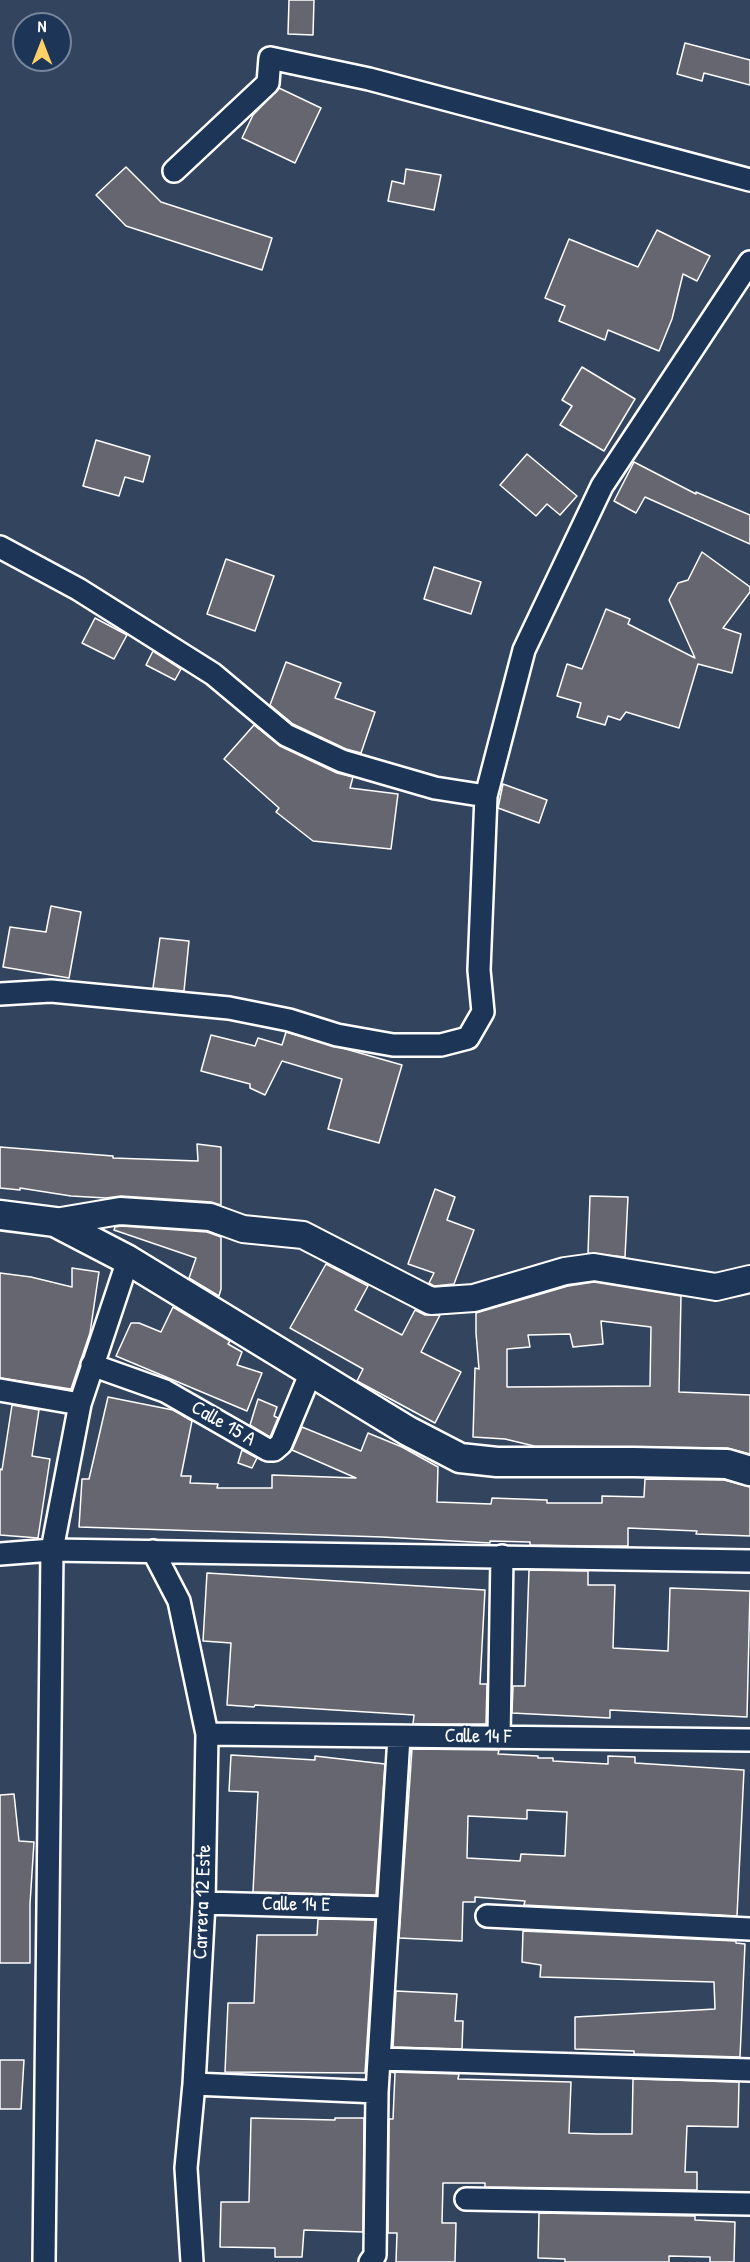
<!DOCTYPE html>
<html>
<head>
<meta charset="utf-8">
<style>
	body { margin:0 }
	#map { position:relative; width:750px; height:2262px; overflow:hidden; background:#33445e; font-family:"Patrick Hand",sans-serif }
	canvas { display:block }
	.north { position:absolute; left:12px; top:12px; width:60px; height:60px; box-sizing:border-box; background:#1d3557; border:2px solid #77869a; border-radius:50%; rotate:0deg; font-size:16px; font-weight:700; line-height:24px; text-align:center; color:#fff }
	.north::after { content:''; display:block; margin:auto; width:21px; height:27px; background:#ffd166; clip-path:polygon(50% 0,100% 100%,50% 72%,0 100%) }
</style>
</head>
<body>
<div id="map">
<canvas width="750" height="2262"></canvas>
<div class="north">N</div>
</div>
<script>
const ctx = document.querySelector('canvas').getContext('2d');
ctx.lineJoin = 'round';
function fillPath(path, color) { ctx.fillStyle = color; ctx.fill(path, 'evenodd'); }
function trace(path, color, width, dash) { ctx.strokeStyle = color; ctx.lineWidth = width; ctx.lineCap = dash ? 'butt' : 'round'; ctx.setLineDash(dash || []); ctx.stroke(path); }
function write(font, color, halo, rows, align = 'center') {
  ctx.font = font + ' "Patrick Hand",sans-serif'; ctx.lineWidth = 4.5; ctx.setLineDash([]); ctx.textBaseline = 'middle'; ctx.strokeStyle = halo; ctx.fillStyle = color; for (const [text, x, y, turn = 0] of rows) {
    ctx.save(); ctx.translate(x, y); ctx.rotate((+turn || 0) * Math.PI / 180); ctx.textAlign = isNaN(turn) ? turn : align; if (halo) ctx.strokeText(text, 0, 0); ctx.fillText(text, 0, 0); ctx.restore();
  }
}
const building = new Path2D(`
	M 289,0 L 314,0 L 313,35 L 288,34 Z
	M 685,43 L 750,60 L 750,85 L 704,73 L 702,81 L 677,74 Z
	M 279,88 L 321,108 L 295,163 L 242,138 L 253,115 Z
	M 126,167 L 161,202 L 272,238 L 262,270 L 126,226 L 96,195 Z
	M 406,169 L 441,175 L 434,210 L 388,201 L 392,181 L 404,184 Z
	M 657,230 L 710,256 L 697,281 L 683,274 L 672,319 L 659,351 L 608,330 L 605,340 L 559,321 L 565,306 L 545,298 L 569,239 L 638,267 Z
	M 582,367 L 635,399 L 604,451 L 560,425 L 572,406 L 562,400 Z
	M 96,440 L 150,456 L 143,482 L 125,477 L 119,496 L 83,486 Z
	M 527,454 L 577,496 L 560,515 L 547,504 L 536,516 L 500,485 Z
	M 634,462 L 696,494 L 696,492 L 750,515 L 750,544 L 645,497 L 636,513 L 614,501 Z
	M 702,552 L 750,587 L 750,592 L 723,628 L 741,634 L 732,673 L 698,664 L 679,728 L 626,712 L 620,720 L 608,716 L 605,725 L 577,717 L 581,703 L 557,696 L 567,664 L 582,669 L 606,609 L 630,619 L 628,624 L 695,658 L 669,600 L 678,583 L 688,580 Z
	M 226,559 L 274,576 L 255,631 L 207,614 Z
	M 434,567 L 481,582 L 471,614 L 424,599 Z
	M 95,618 L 127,635 L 114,659 L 82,643 Z
	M 153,651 L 181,669 L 175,680 L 146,665 Z
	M 286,662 L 341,683 L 335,698 L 375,712 L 361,753 L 346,749 L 293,724 L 270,705 Z
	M 254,725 L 280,746 L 337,773 L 353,777 L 350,788 L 398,794 L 391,849 L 313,841 L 276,812 L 279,808 L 224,759 Z
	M 503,784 L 547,800 L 539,823 L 498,808 Z
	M 51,906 L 81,912 L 69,978 L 3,967 L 10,927 L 46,932 Z
	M 160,938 L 189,941 L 184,991 L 153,988 Z
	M 286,1032 L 402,1065 L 379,1143 L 328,1129 L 342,1079 L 282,1061 L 265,1095 L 250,1088 L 250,1084 L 201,1071 L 211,1035 L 255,1046 L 258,1038 L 282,1045 Z
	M 197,1144 L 221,1147 L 221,1205 L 211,1202 L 121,1196 L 106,1198 L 71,1196 L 20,1188 L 20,1190 L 0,1188 L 0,1147 L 113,1156 L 113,1158 L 198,1161 Z
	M 435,1189 L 455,1197 L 447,1220 L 474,1230 L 454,1284 L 434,1286 L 429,1283 L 434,1273 L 408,1264 Z
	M 590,1196 L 628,1197 L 625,1257 L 588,1253 Z
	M 121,1226 L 207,1232 L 221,1237 L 221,1289 L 219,1296 L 189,1278 L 196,1258 L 114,1230 L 115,1227 Z
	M 326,1264 L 368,1286 L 355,1310 L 402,1335 L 415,1310 L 425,1315 L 440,1315 L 421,1352 L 461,1372 L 435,1423 L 357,1381 L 363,1369 L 290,1328 Z
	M 72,1268 L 99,1272 L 90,1333 L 71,1389 L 0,1378 L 0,1273 L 31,1277 L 72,1287 Z
	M 594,1282 L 681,1296 L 679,1392 L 750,1395 L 750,1454 L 727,1448 L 534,1446 L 505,1439 L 473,1437 L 475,1368 L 479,1369 L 476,1333 L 476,1313 L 568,1286 ZM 601,1321 L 651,1327 L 650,1386 L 507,1387 L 507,1349 L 530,1347 L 528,1335 L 570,1334 L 573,1347 L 603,1344 Z
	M 173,1307 L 230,1341 L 228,1344 L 242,1352 L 237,1365 L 262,1373 L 247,1411 L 116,1356 L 131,1323 L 139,1323 L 161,1332 Z
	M 108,1397 L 173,1410 L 192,1421 L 181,1476 L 191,1476 L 190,1483 L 218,1484 L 217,1488 L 272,1488 L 272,1475 L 356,1478 L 292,1450 L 302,1427 L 361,1451 L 368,1433 L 402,1447 L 438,1467 L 437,1502 L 491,1504 L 492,1498 L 547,1500 L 547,1503 L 602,1503 L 602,1496 L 644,1497 L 645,1479 L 724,1480 L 750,1487 L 750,1536 L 696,1534 L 697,1531 L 628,1528 L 628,1546 L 588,1546 L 530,1545 L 530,1542 L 490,1541 L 490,1543 L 382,1537 L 79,1527 L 82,1479 L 89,1479 Z
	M 258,1399 L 277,1407 L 274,1416 L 278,1418 L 270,1437 L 250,1425 Z
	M 12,1405 L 39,1410 L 32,1456 L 50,1459 L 38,1538 L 0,1535 L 0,1469 L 2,1470 Z
	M 242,1450 L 257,1458 L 252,1468 L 238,1463 Z
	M 529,1570 L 588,1571 L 588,1585 L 615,1585 L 613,1648 L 668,1651 L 670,1588 L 750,1591 L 747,1717 L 610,1710 L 610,1718 L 512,1713 L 513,1686 L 525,1686 Z
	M 207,1573 L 485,1590 L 480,1684 L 487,1684 L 486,1724 L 413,1724 L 414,1715 L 255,1705 L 254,1707 L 227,1705 L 231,1643 L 203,1641 Z
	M 412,1749 L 499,1750 L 498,1754 L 538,1756 L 538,1758 L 553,1758 L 553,1761 L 608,1764 L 608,1756 L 635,1757 L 635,1763 L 744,1770 L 737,1916 L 524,1905 L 525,1901 L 475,1897 L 475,1902 L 463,1902 L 462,1941 L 399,1938 ZM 527,1810 L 567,1812 L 565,1856 L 521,1854 L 520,1861 L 467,1858 L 468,1816 L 527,1819 Z
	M 231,1755 L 315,1760 L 315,1756 L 385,1764 L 376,1895 L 253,1892 L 258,1792 L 229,1791 Z
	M 14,1794 L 19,1841 L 34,1842 L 30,1904 L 30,1963 L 0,1963 L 0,1795 Z
	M 318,1919 L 375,1920 L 365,2073 L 225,2072 L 228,2003 L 254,2003 L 257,1935 L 317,1935 Z
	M 523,1931 L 736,1941 L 736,1943 L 745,1944 L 740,2057 L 634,2054 L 634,2051 L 575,2049 L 575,2017 L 715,2009 L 714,1982 L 540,1977 L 541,1965 L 522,1962 Z
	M 396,1991 L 457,1994 L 455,2021 L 463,2021 L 462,2049 L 393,2047 Z
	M 0,2060 L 24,2060 L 21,2109 L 0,2109 Z
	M 391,2072 L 459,2074 L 458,2079 L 571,2082 L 569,2133 L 597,2134 L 632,2134 L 633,2079 L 739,2082 L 738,2127 L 687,2126 L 685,2172 L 697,2172 L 697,2190 L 485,2187 L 485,2183 L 443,2183 L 442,2223 L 456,2223 L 455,2262 L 396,2262 L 397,2233 L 388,2233 L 389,2119 L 393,2119 L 395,2073 Z
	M 251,2118 L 335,2120 L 335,2118 L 364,2118 L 363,2232 L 304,2230 L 302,2257 L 275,2257 L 275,2248 L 220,2247 L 221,2202 L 249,2202 Z
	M 539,2213 L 695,2216 L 695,2220 L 735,2222 L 734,2262 L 710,2262 L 710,2257 L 669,2256 L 669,2262 L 565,2262 L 565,2259 L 538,2258 Z`);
const minor = new Path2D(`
	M 174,171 L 268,83 L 270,58 L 369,79 L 750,180
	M 0,547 L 78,589 L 213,674 L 286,735 L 342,761 L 435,788 L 486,796
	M 0,994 L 51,991 L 229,1008 L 289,1020 L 337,1035 L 393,1045 L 441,1045 L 468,1038 L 483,1012 L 479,970 L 486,796 L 524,650 L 602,486 L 750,262
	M 92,1365 L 165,1391 L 268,1450 L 274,1450 L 281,1444 L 311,1372
	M 0,1390 L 80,1404
	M 153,1551 L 179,1601 L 207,1734 L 204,1903 L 194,2084 L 186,2168 L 192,2262
	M 0,1554 L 52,1550 L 750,1561
	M 207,1734 L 750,1740
	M 499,1737 L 502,1556
	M 204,1903 L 388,1908
	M 487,1916 L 750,1929
	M 380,2059 L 750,2070
	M 194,2084 L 377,2092
	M 466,2199 L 750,2204
	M 44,2262 L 52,1550 L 80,1404 L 128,1260
	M 370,2262 L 375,2255 L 377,2092 L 399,1737`);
const tertiary = new Path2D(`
	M 55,1222 L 120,1211 L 210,1217 L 243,1229 L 303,1235 L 431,1301 L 474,1298 L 565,1271 L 594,1267 L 716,1287 L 750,1279`);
const secondary = new Path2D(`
	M 0,1215 L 55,1222 L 128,1260 L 408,1431 L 460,1458 L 497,1462 L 634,1462 L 727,1464 L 750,1471`);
const streetNames = [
	["Calle 15 A",223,1424,30],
	["Calle 14 F",478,1737,1],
	["Carrera 12 Este",203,1902,-88],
	["Calle 14 E",296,1905,1]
];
fillPath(building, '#666670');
trace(building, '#fff', 1.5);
trace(minor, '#fff', 26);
trace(tertiary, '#fff', 30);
trace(secondary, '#fff', 33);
trace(minor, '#1d3557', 21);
trace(tertiary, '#1d3557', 26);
trace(secondary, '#1d3557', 28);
write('20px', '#fff', '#1d3557', streetNames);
</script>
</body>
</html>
